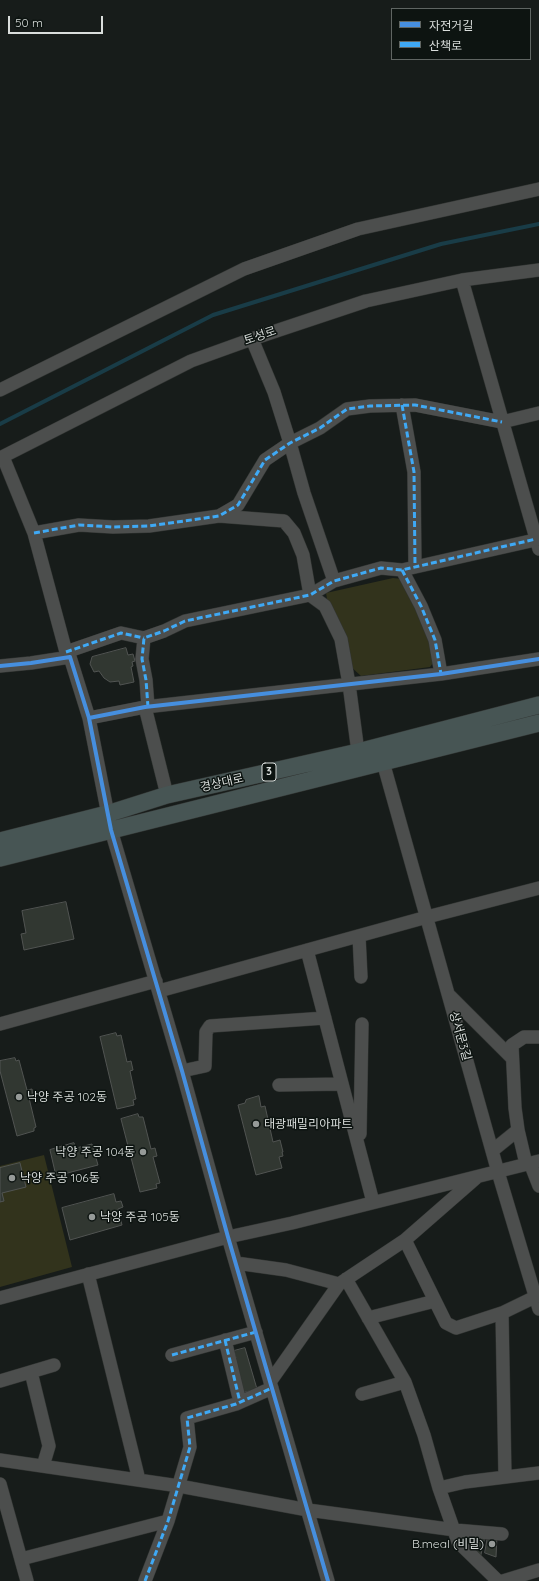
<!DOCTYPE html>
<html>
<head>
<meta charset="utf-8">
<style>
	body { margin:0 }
	#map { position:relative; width:539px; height:1581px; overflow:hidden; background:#171c1a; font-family:Quicksand,"Noto Sans KR",sans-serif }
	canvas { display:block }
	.legend { position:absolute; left:391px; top:8px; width:140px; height:52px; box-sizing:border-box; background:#0d1411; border:1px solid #5f6562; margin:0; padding:5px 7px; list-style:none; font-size:12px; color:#dadedc }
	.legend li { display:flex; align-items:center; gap:8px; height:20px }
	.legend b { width:20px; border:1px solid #5f6562 }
	.scale { position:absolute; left:8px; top:16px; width:95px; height:18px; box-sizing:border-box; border:2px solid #dadedc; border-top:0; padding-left:5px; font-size:12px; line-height:14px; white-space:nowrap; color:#dadedc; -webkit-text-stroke:3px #0d1411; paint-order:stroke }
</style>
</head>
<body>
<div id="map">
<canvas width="539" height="1581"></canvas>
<ul class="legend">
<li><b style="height:5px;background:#468fdf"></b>자전거길</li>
<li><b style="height:5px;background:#3fa9f5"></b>산책로</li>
</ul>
<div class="scale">50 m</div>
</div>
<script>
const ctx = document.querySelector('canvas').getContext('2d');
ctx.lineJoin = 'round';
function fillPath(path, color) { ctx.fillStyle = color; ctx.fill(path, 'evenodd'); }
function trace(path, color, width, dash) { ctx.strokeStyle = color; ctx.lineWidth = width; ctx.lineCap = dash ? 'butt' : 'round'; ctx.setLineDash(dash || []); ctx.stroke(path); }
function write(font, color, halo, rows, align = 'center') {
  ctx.font = font + ' Quicksand,"Noto Sans KR",sans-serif'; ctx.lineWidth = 3; ctx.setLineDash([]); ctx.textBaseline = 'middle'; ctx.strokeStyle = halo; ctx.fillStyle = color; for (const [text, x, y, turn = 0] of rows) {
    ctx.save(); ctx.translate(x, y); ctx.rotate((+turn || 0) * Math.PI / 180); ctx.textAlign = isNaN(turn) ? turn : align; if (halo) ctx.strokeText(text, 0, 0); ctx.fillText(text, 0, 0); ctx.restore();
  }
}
const green = new Path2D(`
	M 393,578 L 402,579 L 419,611 L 436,659 L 430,667 L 361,676 L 349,665 L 328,605 L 326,593 Z
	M 44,1155 L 72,1267 L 0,1287 L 0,1166 Z`);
const stream = new Path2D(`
	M 0,424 L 213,315 L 441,244 L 539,224`);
const building = new Path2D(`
	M 126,648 L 128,655 L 133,654 L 135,661 L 132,662 L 133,666 L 131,667 L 134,682 L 120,685 L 119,681 L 110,682 L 104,678 L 99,671 L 94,672 L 90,664 L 92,657 Z
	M 66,902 L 74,939 L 24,950 L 21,934 L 26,933 L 22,911 Z
	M 116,1033 L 117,1036 L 121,1035 L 127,1062 L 131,1061 L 133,1070 L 130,1071 L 136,1099 L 133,1100 L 134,1105 L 117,1109 L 100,1037 Z
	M 15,1058 L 16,1061 L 19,1060 L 27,1090 L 32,1089 L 33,1097 L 29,1098 L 36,1127 L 34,1128 L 34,1131 L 17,1136 L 0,1071 L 0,1061 Z
	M 259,1096 L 261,1107 L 265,1106 L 273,1142 L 280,1140 L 283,1152 L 282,1152 L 283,1156 L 279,1157 L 282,1168 L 256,1175 L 238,1105 L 245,1103 L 246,1100 Z
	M 138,1114 L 139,1117 L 143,1117 L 151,1149 L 155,1148 L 157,1156 L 153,1157 L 160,1183 L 156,1184 L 157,1188 L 140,1192 L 121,1119 Z
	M 74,1143 L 76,1148 L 92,1144 L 98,1165 L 56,1176 L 50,1150 Z
	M 20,1163 L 26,1187 L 2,1193 L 4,1201 L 0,1202 L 0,1168 Z
	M 114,1194 L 116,1202 L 121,1201 L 123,1207 L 118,1209 L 122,1225 L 70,1240 L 62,1208 Z
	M 245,1348 L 257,1389 L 242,1393 L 233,1359 L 236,1358 L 234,1351 Z
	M 461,1535 L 485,1536 L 480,1559 Z
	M 488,1536 L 497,1536 L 496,1557 L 485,1553 Z`);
const minor = new Path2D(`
	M 462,280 L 539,549
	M 252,339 L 274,392 L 290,443 L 304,493 L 334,581
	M 0,390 L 244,269 L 358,229 L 539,189
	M 402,405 L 414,472 L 415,566
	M 3,457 L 34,533 L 66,652 L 70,657
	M 0,458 L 191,361 L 252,339 L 366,301 L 462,280 L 539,270
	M 219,516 L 284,521 L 294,533 L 303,555 L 310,595 L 325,606 L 341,639 L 349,684 L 358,752
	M 34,533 L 79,525 L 113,527 L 149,526 L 219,516 L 238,505 L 265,460 L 290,443 L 320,428 L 347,409 L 370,406 L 415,405 L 502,422 L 539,413
	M 402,570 L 421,606 L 435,640 L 441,674
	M 66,652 L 121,633 L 144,638
	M 0,666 L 31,663 L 70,657 L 89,718 L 145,707 L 441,674 L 539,659
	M 145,707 L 167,795
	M 148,707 L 146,680 L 142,659 L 144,638 L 164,631 L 185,621 L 310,595 L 334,581 L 381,568 L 402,570 L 539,539
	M 89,718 L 111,830 L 182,1071 L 228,1237 L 328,1581
	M 383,762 L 498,1172 L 539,1309
	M 359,936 L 361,977
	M 307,950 L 373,1202
	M 159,991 L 427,917 L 539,888
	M 450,996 L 511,1057
	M 0,1024 L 156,981
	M 182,1071 L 205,1066 L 206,1032 L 210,1026 L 325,1018
	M 279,1085 L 342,1084
	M 518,1130 L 526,1164
	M 360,1134 L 362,1024
	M 492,1151 L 518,1130 L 515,1108 L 512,1045 L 524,1037 L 539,1037
	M 530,1163 L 539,1186
	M 405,1240 L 446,1323 L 456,1328 L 502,1313 L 535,1297
	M 236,1263 L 286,1270 L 339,1284
	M 88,1274 L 139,1480
	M 346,1279 L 405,1382 L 424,1435 L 439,1488 L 458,1542 L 498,1581
	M 0,1298 L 228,1237 L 292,1223 L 539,1161
	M 502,1313 L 505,1477
	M 368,1318 L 435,1301
	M 225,1340 L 240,1402
	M 172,1355 L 256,1332
	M 31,1372 L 49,1446 L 43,1466
	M 0,1381 L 54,1365
	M 270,1382 L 339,1284 L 405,1240 L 476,1178
	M 362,1394 L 405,1382
	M 0,1460 L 179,1486 L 308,1510 L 455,1530 L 502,1534
	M 0,1484 L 27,1581
	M 439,1488 L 465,1482 L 539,1473
	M 21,1559 L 168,1521
	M 145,1581 L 168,1521 L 190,1447 L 187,1418 L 236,1404 L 272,1388
	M 503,1581 L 539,1570`);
const major = new Path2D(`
	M 0,841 L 107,814 L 167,795 L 358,752 L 539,705
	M 0,858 L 539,723`);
const quiet = new Path2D(`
	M 402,405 L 414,472 L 415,566
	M 34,533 L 79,525 L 113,527 L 149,526 L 219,516 L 238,505 L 265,460 L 290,443 L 320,428 L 347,409 L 370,406 L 415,405 L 502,422
	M 402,570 L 421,606 L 435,640 L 441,674
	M 66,652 L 121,633 L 144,638
	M 148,707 L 146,680 L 142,659 L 144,638 L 164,631 L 185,621 L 310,595 L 334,581 L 381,568 L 402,570 L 536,539
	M 225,1340 L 240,1402
	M 172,1355 L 256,1332
	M 145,1581 L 168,1521 L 190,1447 L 187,1418 L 236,1404 L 272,1388`);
const cycleway = new Path2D(`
	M 0,666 L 31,663 L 70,657 L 89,718 L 145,707 L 441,674 L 539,659
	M 89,718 L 111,830 L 182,1071 L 228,1237 L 328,1581`);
const markers = [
	[19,1097,4,"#969a98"],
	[256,1124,4,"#969a98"],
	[143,1152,4,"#969a98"],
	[12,1178,4,"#969a98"],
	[92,1217,4,"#969a98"],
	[492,1544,4,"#969a98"]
];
const shields = [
	[269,772,14]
];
const shieldNames = [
	["3",269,772]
];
const streetNames = [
	["토성로",260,336,-19],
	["경상대로",222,783,-13],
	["상서문3길",460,1036,74]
];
const poiNames = [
	["낙양 주공 102동",27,1097],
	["태광패밀리아파트",264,1124],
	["낙양 주공 104동",135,1152,"right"],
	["낙양 주공 106동",20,1178],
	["낙양 주공 105동",100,1217],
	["B.meal (비밀)",484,1544,"right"]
];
fillPath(green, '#32331c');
trace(stream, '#193c47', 4);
fillPath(building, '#313731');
trace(building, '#515452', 1);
trace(minor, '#323533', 14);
trace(major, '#323533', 18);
trace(minor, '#4c4e4d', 13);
trace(major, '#475554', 17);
trace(quiet, '#3fa9f5', 3, [6, 3]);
trace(cycleway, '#468fdf', 4);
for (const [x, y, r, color] of markers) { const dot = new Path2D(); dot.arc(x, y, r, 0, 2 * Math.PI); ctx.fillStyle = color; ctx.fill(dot); trace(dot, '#0d1411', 1.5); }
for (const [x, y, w] of shields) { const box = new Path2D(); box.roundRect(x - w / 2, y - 9, w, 18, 3); ctx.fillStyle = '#0d1411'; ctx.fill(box); trace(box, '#dadedc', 1); }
write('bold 11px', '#dadedc', null, shieldNames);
write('12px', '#dadedc', '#0d1411', streetNames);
write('12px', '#dadedc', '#0d1411', poiNames, 'left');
</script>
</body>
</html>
